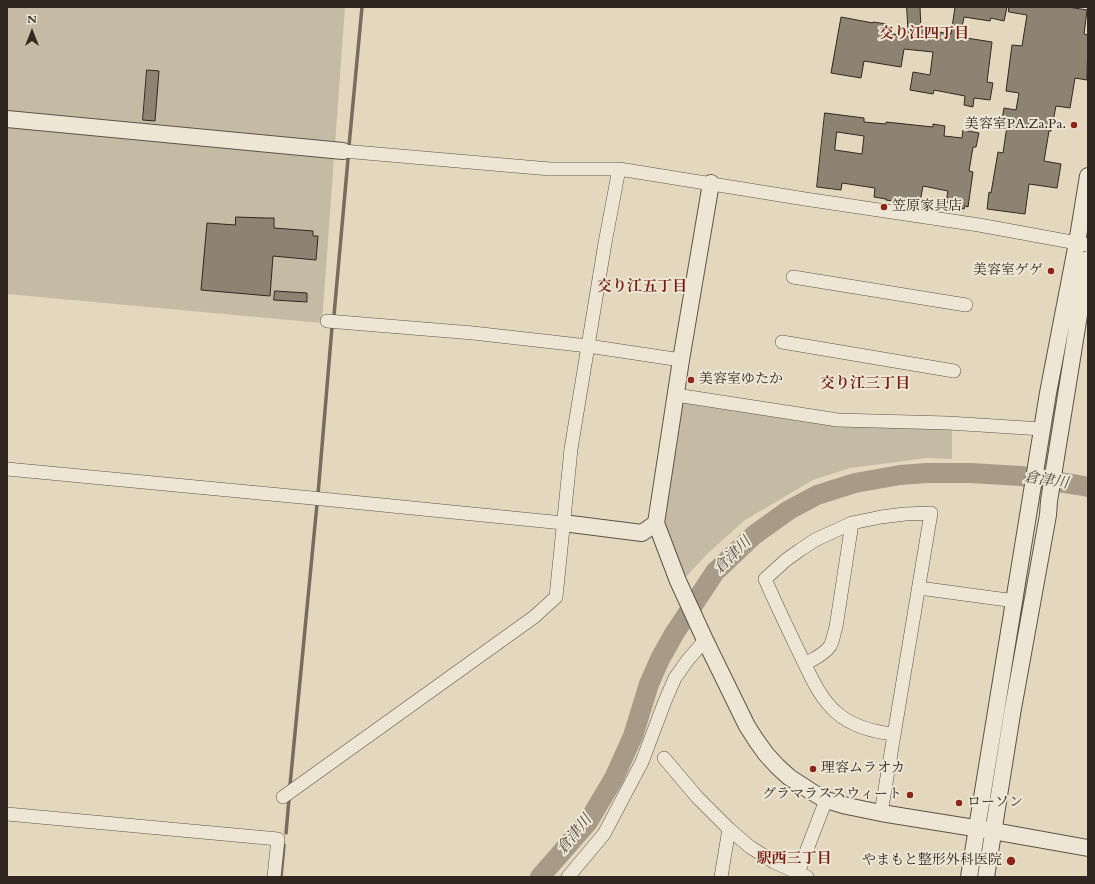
<!DOCTYPE html>
<html>
<head>
<meta charset="utf-8">
<style>
	body { margin:0 }
	#map { position:relative; width:1095px; height:884px; overflow:hidden; background:#e3d8be; font-family:Cardo,serif }
	canvas { display:block }
	.frame { position:absolute; inset:0; border:8px solid #322620; pointer-events:none }
	.north { position:absolute; left:12px; top:12px; width:40px; height:40px; -webkit-text-stroke:3px #ede6d5; paint-order:stroke; rotate:0deg; font-size:11px; font-weight:700; line-height:16px; text-align:center; color:#322620 }
	.north::after { content:''; display:block; margin:auto; width:14px; height:18px; background:#322620; clip-path:polygon(50% 0,100% 100%,50% 72%,0 100%) }
</style>
</head>
<body>
<div id="map">
<canvas width="1095" height="884"></canvas>
<div class="frame"></div>
<div class="north">N</div>
</div>
<script>
const ctx = document.querySelector('canvas').getContext('2d');
ctx.lineJoin = 'round';
function fillPath(path, color) { ctx.fillStyle = color; ctx.fill(path, 'evenodd'); }
function trace(path, color, width, dash) { ctx.strokeStyle = color; ctx.lineWidth = width; ctx.lineCap = dash ? 'butt' : 'round'; ctx.setLineDash(dash || []); ctx.stroke(path); }
function write(font, color, halo, rows, align = 'center') {
  ctx.font = font + ' Cardo,"Noto Serif JP",serif'; ctx.lineWidth = 4; ctx.setLineDash([]); ctx.textBaseline = 'middle'; ctx.strokeStyle = halo; ctx.fillStyle = color; for (const [text, x, y, turn = 0] of rows) {
    ctx.save(); ctx.translate(x, y); ctx.rotate((+turn || 0) * Math.PI / 180); ctx.textAlign = isNaN(turn) ? turn : align; if (halo) ctx.strokeText(text, 0, 0); ctx.fillText(text, 0, 0); ctx.restore();
  }
}
const green = new Path2D(`
	M 7,7 L 345,7 L 322,323 L 7,294 Z
	M 680,400 L 952,429 L 952,459 L 927,458 L 850,468 L 813,480 L 745,520 L 707,554 L 684,579 L 661,521 Z`);
const stream = new Path2D(`
	M 349,146 L 362,7
	M 334,315 L 348,159
	M 319,494 L 318,494 L 332,327
	M 290,785 L 317,504
	M 286,833 L 289,799
	M 281,877 L 284,845`);
const river = new Path2D(`
	M 540,877 L 588,822 L 614,778 L 633,736 L 649,684 L 660,659 L 674,634 L 715,572 L 754,535 L 789,510 L 817,495 L 855,483 L 900,475 L 927,473 L 970,473 L 1021,476 L 1078,485 L 1088,487`);
const building = new Path2D(`
	M 907,7 L 920,7 L 921,29 L 951,34 L 955,7 L 1007,7 L 1004,21 L 991,18 L 990,21 L 964,17 L 960,37 L 992,42 L 987,82 L 993,83 L 990,100 L 974,98 L 973,107 L 964,105 L 965,96 L 934,90 L 933,94 L 910,90 L 913,72 L 930,75 L 933,52 L 904,49 L 901,67 L 864,61 L 861,78 L 831,73 L 841,17 L 873,23 L 873,22 L 887,24 L 886,33 L 908,36 Z
	M 1009,7 L 1068,7 L 1087,10 L 1084,34 L 1088,35 L 1087,80 L 1075,78 L 1070,108 L 1056,106 L 1051,131 L 1049,131 L 1044,161 L 1061,164 L 1057,188 L 1029,184 L 1025,214 L 987,209 L 989,192 L 991,193 L 998,152 L 1003,153 L 1007,126 L 1001,125 L 1004,108 L 1016,110 L 1019,93 L 1006,91 L 1012,45 L 1022,46 L 1027,15 L 1009,12 Z
	M 147,70 L 159,71 L 155,121 L 143,120 Z
	M 825,113 L 864,118 L 864,122 L 886,124 L 886,122 L 933,127 L 933,124 L 945,126 L 944,136 L 962,138 L 963,130 L 979,133 L 976,147 L 973,147 L 969,171 L 973,172 L 968,207 L 965,206 L 964,209 L 955,208 L 956,204 L 946,202 L 948,191 L 923,186 L 919,207 L 899,204 L 899,202 L 886,200 L 886,199 L 874,197 L 875,188 L 842,183 L 841,190 L 817,187 ZM 837,132 L 864,136 L 862,154 L 835,150 Z
	M 236,217 L 265,218 L 274,218 L 274,228 L 313,231 L 313,236 L 318,236 L 316,260 L 273,256 L 270,296 L 201,290 L 207,223 L 235,225 Z
	M 275,291 L 307,293 L 307,302 L 274,300 Z`);
const minor = new Path2D(`
	M 343,151 L 550,169 L 619,169 L 805,199 L 979,225 L 1088,245
	M 793,277 L 966,305
	M 327,321 L 473,333 L 588,346 L 681,360
	M 782,342 L 954,371
	M 676,395 L 838,420 L 948,423 L 1042,429
	M 7,469 L 312,498 L 563,523
	M 919,588 L 1015,601
	M 805,664 C 813,659 824,655 830,646 C 833,641 834,633 836,627 L 852,523
	M 664,758 L 697,797 L 729,829 L 750,847 L 774,862 L 807,877
	M 283,797 L 534,617 L 556,597 L 571,449 L 605,243 L 619,169
	M 881,813 L 931,513 L 905,514 L 881,517 L 852,523 L 815,540 L 800,550 L 786,560 L 765,579 C 775,602 786,625 797,648 C 808,670 818,697 837,713 C 853,727 874,732 894,734
	M 7,814 L 278,839 L 274,877
	M 568,877 L 604,834 L 642,762 L 665,701 L 675,678 L 687,661 L 705,640
	M 721,877 L 729,829
	M 798,877 L 798,873 L 826,800`);
const tertiary = new Path2D(`
	M 7,119 L 343,151
	M 563,523 L 642,533 L 656,523 L 681,360 L 711,183
	M 656,523 L 678,581 L 705,640 L 747,726 L 756,740 L 766,754 L 777,766 L 789,777 L 812,792 L 826,800 L 847,806 L 881,813 L 993,831 L 1088,848
	M 969,877 L 1048,393 L 1077,243 L 1088,176
	M 986,877 L 1012,714 L 1048,515 L 1049,501 L 1088,259`);
const markers = [
	[1074,125,4,"#8f2418"],
	[884,207,4,"#8f2418"],
	[1051,271,4,"#8f2418"],
	[691,380,4,"#8f2418"],
	[813,769,4,"#8f2418"],
	[910,795,4,"#8f2418"],
	[959,803,4,"#8f2418"],
	[1011,861,5,"#8f2418"]
];
const poiNames = [
	["美容室PA.Za.Pa.",1066,125],
	["笠原家具店",892,207,"left"],
	["美容室ゲゲ",1043,271],
	["美容室ゆたか",699,380,"left"],
	["理容ムラオカ",821,769,"left"],
	["グラマラススウィート",902,795],
	["ローソン",967,803,"left"],
	["やまもと整形外科医院",1002,861]
];
const neighbourhoodNames = [
	["交り江四丁目",924,35],
	["交り江五丁目",642,288],
	["交り江三丁目",865,385],
	["駅西三丁目",794,860]
];
const waterNames = [
	["倉津川",1046,481,9],
	["倉津川",733,556,-45],
	["倉津川",575,835,-51]
];
fillPath(green, '#c5baa3');
trace(stream, '#786c5e', 3.5);
trace(river, '#a79b88', 20);
fillPath(building, '#8e8372');
trace(building, '#322620', 1);
trace(minor, '#5e5248', 14);
trace(tertiary, '#5e5248', 18);
trace(minor, '#ede6d5', 13);
trace(tertiary, '#ede6d5', 16);
for (const [x, y, r, color] of markers) { const dot = new Path2D(); dot.arc(x, y, r, 0, 2 * Math.PI); ctx.fillStyle = color; ctx.fill(dot); trace(dot, '#ede6d5', 1.5); }
write('14px', '#322620', '#ede6d5', poiNames, 'right');
write('bold 15px', '#7a1f14', '#ede6d5', neighbourhoodNames);
write('italic 15px', '#55493f', '#ede6d5', waterNames);
</script>
</body>
</html>
